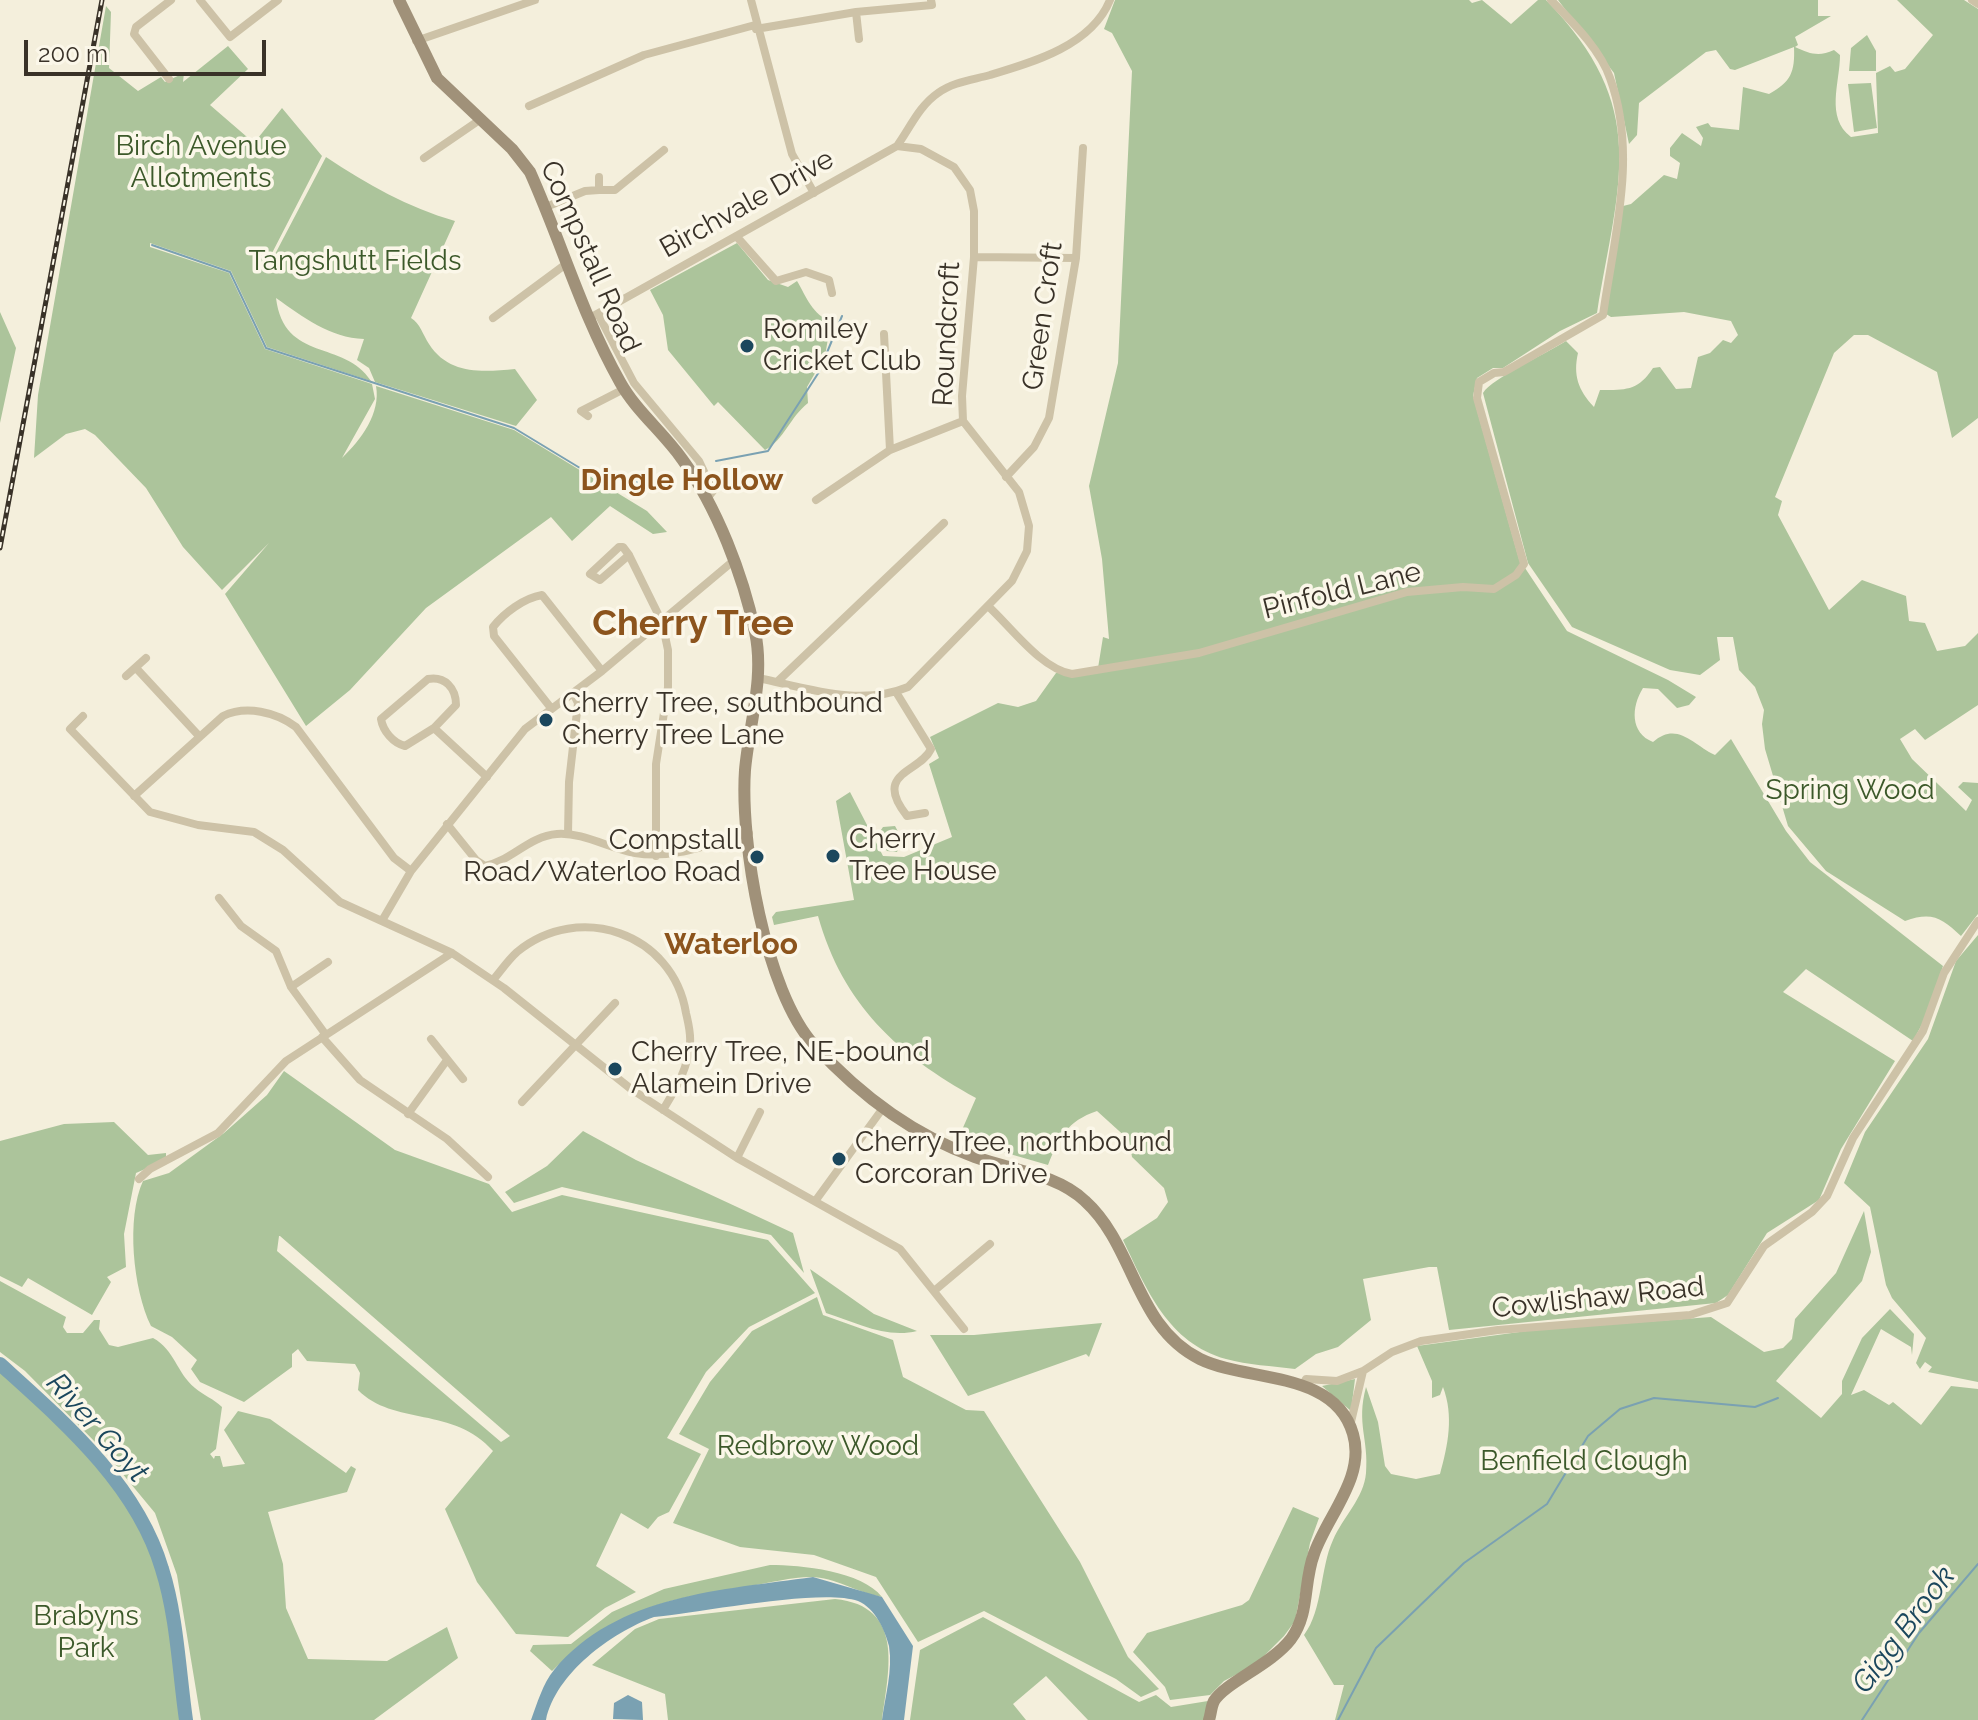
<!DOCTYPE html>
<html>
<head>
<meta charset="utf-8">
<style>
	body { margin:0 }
	#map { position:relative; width:1978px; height:1720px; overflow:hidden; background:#f4efdc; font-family:Raleway,sans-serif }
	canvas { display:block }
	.scale { position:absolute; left:24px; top:40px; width:242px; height:36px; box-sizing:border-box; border:4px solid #393228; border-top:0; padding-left:10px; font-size:24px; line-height:28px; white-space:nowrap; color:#393228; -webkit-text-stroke:6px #fbf7e9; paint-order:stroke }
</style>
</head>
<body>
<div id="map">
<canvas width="1978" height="1720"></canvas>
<div class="scale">200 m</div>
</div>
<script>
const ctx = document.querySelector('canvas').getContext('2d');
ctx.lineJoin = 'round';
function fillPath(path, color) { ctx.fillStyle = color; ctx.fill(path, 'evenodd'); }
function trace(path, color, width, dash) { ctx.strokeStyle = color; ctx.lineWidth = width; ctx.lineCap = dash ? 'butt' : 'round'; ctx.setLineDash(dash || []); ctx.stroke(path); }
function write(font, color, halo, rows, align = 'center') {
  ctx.font = font + ' Raleway,sans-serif'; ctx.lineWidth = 7; ctx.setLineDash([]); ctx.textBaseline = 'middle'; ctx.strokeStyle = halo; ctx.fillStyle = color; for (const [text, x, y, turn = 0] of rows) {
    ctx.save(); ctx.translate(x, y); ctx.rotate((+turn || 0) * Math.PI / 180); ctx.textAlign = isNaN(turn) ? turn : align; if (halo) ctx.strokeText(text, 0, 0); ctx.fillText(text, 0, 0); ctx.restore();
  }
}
const green = new Path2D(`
	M 1115,0 L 1469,0 L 1472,3 L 1482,0 L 1511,24 L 1538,0 L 1546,0 C 1651,108 1619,180 1597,313 L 1560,331 L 1503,368 L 1493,368 L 1477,378 L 1473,396 L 1519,559 L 1567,631 L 1668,680 L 1696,697 L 1689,705 L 1677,708 L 1658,689 L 1643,688 C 1631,707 1630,733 1653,742 C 1677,721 1692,744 1715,755 L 1731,739 L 1786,831 L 1810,862 L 1943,966 L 1927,1015 L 1913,1041 L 1806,969 L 1783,992 L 1895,1061 L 1841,1149 L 1819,1200 L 1767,1233 L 1728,1295 L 1716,1303 L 1449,1330 L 1437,1267 L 1429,1267 L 1363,1279 L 1371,1320 L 1338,1347 L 1316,1354 L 1295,1369 C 1272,1366 1248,1365 1226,1359 C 1168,1343 1147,1290 1123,1240 L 1157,1218 L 1168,1202 L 1164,1188 L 1132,1157 L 1129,1140 L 1097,1111 C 1067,1121 1059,1138 1048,1165 L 958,1139 L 976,1098 C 898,1055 843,1005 818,916 L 774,925 L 772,917 L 776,912 L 854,900 L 836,801 L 850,792 L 883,856 L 904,857 L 952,837 L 929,764 L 939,758 L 930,737 L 998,703 L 1018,707 L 1036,701 L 1056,673 L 1098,668 L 1103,637 L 1109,639 L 1102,559 L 1089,486 L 1118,363 L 1132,71 L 1112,33 L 1104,29 Z
	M 1558,0 L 1818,0 L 1818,16 L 1831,16 L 1795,37 L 1798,45 L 1795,47 C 1810,54 1819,57 1834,50 L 1840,55 C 1840,83 1825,117 1851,137 L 1878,133 L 1876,73 L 1890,66 L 1895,72 L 1905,69 L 1933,35 L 1897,0 L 1964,0 L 1978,9 L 1978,418 L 1952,438 L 1937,372 L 1868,335 L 1854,335 L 1834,353 L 1775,497 L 1782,501 L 1778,515 L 1829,610 L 1862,580 L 1906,596 L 1909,621 L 1925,623 L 1937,651 L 1965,646 L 1978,633 L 1978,705 L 1925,740 L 1915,729 L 1900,739 L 1912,759 L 1966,811 L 1972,800 L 1958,787 L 1963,782 L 1978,783 L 1978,914 L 1961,936 C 1942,918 1932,911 1905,921 L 1826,871 L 1788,826 L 1765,749 L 1762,724 L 1764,710 L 1755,687 L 1739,670 L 1733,637 L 1717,637 L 1720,660 L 1700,675 L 1670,670 L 1572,627 L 1528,563 L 1483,393 C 1492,378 1546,354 1566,341 L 1578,353 C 1573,375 1578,390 1594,407 L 1600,390 C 1626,390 1638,391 1653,368 L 1660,367 L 1676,389 L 1691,388 L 1698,357 L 1710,353 L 1723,340 L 1731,343 L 1738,335 L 1731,321 L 1684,312 L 1611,317 L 1606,314 L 1623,206 L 1631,204 L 1664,175 L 1677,179 L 1680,163 L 1670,156 L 1670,148 L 1682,133 L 1701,146 L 1703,138 L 1696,127 L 1708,123 L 1711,127 L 1739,130 L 1743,87 L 1769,94 C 1791,82 1795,72 1794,47 L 1735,70 L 1730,69 L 1716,50 L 1706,52 L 1639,103 L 1637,135 L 1629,144 L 1614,73 Z
	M 106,6 L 111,12 L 109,68 L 138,91 L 161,77 L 165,82 L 184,73 L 183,82 L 228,46 L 248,69 L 210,105 L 254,143 L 282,108 L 322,156 L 270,257 L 273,258 L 326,157 C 368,185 407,207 455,221 L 411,318 C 420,323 423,335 429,344 C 449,375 482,372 515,369 L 537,400 L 516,426 L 375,382 L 369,368 L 357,360 L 364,339 C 330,338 303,317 276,298 C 284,363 344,339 371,381 L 267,347 L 231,271 L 150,243 L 150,247 L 229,273 L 265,349 L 372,384 L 375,399 L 342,458 C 361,440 381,413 376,386 L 514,430 L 647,511 L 667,532 L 653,534 L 610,506 L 572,541 L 551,517 L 426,608 L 350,690 L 306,726 L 225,594 L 269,543 L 222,590 L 183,547 L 146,488 L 95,435 L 85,429 L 66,434 L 34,458 L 38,395 Z
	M 1867,35 L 1876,51 L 1876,71 L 1849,71 L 1851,48 Z
	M 1871,83 L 1877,128 L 1854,132 L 1848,84 Z
	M 737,243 L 768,280 L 788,287 L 797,281 C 806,296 813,316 831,321 L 825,356 L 807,387 L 808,403 C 790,417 784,440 765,450 L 718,402 L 714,406 L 668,350 L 663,315 L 650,290 Z
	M 0,312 L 16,348 L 0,423 Z
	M 895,826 L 902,839 L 897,852 L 887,851 L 876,837 L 883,827 Z
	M 1978,935 L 1978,1382 L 1928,1372 L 1932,1367 L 1925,1362 L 1920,1369 L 1916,1363 L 1926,1338 L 1892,1298 L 1886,1285 L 1870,1207 L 1844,1183 L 1865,1132 L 1928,1039 L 1956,961 Z
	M 284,1071 L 395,1150 L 489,1184 L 512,1212 L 562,1195 L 768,1240 L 815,1293 L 749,1327 L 706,1372 L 667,1438 L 701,1454 L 669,1512 L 658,1517 L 648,1529 L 621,1513 L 596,1566 L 636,1592 L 605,1608 L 568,1637 L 516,1634 L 477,1582 L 445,1509 L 493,1451 C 454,1406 393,1426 358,1390 L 360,1373 L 355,1364 L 307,1361 L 298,1349 L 292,1354 L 292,1367 L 244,1402 L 200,1382 L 191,1369 L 197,1360 L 172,1337 L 151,1326 C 133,1289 126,1218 143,1181 L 169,1173 L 224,1133 L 267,1095 ZM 279,1236 L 280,1236 L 510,1436 L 501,1442 L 277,1251 Z
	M 114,1122 L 148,1155 L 166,1153 L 166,1160 L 136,1173 L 124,1234 L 126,1267 L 107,1277 L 111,1282 L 92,1315 L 28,1278 L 22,1287 L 0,1276 L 0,1141 L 64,1124 Z
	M 583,1131 L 636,1160 L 793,1233 L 804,1273 L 771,1235 L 562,1187 L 514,1203 L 505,1192 L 547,1166 Z
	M 1864,1211 L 1871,1252 L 1862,1281 L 1776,1381 L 1821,1418 L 1842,1394 L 1842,1381 L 1862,1338 L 1890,1309 L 1914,1334 L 1912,1355 L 1911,1347 L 1881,1329 L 1851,1395 L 1864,1390 L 1889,1405 L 1893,1402 L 1921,1425 L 1951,1386 L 1978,1389 L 1978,1720 L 1335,1720 L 1344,1685 L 1334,1685 L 1304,1635 C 1323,1610 1320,1568 1333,1540 C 1343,1517 1364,1498 1366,1473 C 1369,1439 1356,1424 1366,1387 L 1378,1422 L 1385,1466 L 1391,1474 L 1416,1479 L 1440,1474 C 1448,1445 1454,1416 1443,1387 L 1440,1395 L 1432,1398 L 1432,1381 L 1417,1346 L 1534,1330 L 1711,1317 L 1764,1352 L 1783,1348 L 1792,1339 L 1795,1319 L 1836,1273 Z
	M 810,1269 L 874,1314 L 917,1331 C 886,1339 855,1322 826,1313 Z
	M 0,1281 L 66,1317 L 63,1327 L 67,1333 L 83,1333 L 94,1320 L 100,1320 L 99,1329 L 109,1345 L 118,1347 L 153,1338 C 175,1350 176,1372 195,1388 C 203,1395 214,1399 222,1407 L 216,1449 L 210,1454 L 214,1459 L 215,1456 L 220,1456 L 223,1467 L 245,1464 L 224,1430 L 238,1411 L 270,1419 L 346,1473 L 351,1466 L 356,1469 L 347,1492 L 268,1512 L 283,1564 L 286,1608 L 308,1659 L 387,1661 L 447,1627 L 458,1658 L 374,1720 L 201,1720 L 177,1575 L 155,1513 L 102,1449 L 25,1371 L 0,1352 Z
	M 817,1297 L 823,1315 L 893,1340 L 903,1377 L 966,1410 L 984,1411 L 1080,1562 L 1128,1657 L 1159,1689 L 1141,1697 L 1116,1679 L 984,1611 L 918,1642 L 876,1577 L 814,1555 L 740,1547 L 673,1523 L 709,1449 L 679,1434 L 710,1382 L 752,1331 Z
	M 1102,1323 L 1089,1357 L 1086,1354 L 968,1396 L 930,1335 L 974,1335 Z
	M 0,1365 C 63,1421 137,1484 162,1569 C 176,1617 179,1671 186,1720 L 0,1720 Z
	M 1355,1379 L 1351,1411 L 1322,1386 Z
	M 1293,1507 L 1319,1518 L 1310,1543 L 1295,1621 L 1284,1636 L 1256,1664 L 1224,1681 L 1210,1695 L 1170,1700 L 1165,1687 L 1133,1652 L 1147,1633 L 1242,1605 L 1249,1600 Z
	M 770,1565 C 801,1565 862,1571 882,1597 C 858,1593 834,1577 811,1577 C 791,1577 770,1583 750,1586 C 661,1600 620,1608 552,1671 L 530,1651 L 533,1645 L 571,1644 L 612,1612 L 664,1589 Z
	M 835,1599 C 905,1606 889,1669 882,1720 L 668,1720 L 665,1694 L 592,1665 L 635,1629 L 659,1619 Z
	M 983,1617 L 1139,1702 L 1156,1695 L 1171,1707 L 1208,1701 L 1204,1720 L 1088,1720 L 1046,1676 L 1013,1704 L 1026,1720 L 910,1720 L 920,1650 Z`);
const water = new Path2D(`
	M 813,1577 L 882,1597 L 913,1646 L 904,1720 L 882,1720 C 885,1697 893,1670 889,1646 C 885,1630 875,1608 858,1601 C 820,1588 700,1613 654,1617 C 611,1633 556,1673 546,1720 L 531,1720 C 537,1704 543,1683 554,1670 C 617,1594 723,1590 813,1577 Z
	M 628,1695 L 642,1702 L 643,1720 L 613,1719 L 614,1703 Z`);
const stream = new Path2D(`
	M 152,245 L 230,272 L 266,348 L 514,428 L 608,485 L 625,474 L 645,487
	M 716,461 L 768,451 L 819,372 L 842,316
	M 1338,1720 L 1376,1648 L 1464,1563 L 1547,1504 L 1588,1436 L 1620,1409 L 1654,1398 L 1755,1407 L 1778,1398
	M 1862,1720 L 1919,1633 L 1978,1564`);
const river = new Path2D(`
	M 0,1364 C 63,1421 137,1484 162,1569 C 177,1616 179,1671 186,1720`);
const minor = new Path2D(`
	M 200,0 L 230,37 L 278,0
	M 751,0 L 792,154 L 814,193
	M 1972,0 L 1978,4
	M 856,12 L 859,39
	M 756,29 L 856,12 L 932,5 L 931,0
	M 416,41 L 535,0
	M 169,79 L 134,34 L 136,27 L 171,0
	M 529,106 L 644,55 L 755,25
	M 424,158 L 481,119
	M 599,190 L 615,190 L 664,150
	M 546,207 L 585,191 L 599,190 L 599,177
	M 737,237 L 776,281 L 806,272 L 829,280 L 832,293
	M 974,257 L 1076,258
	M 598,314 L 634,383 L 699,461 L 713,491 L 706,500
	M 493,318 L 566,264
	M 588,319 L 897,146 C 910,128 919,106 938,93 C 953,82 972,80 990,75 C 1034,62 1092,45 1110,0
	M 884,334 L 890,450
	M 588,416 L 581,411 L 624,389
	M 1006,477 L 1034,447 L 1049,418 L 1076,258 L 1083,148
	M 816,500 L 890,450 L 963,421
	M 629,555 L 623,547 L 619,547 L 590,574 L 600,580 L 629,555 L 662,622 L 668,650 L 668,687 L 656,764 L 656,856
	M 988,606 C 1011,627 1041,669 1072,674 L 1199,653 L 1407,592 L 1463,587 L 1494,589 L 1516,575 L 1524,564 L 1477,398 L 1479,382 L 1494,373 L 1504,372 L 1603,315 C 1614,237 1638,154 1610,78 C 1600,49 1572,22 1551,0
	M 136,668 L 199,736
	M 126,676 L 146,658
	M 758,678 C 807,688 860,707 908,687 L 1012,581 L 1027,551 L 1029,526 L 1019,492 L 963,421 L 962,396 L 974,257 L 974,211 L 970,190 L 954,167 L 921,149 L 897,146
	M 777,682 L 944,523
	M 896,692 L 931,749 C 920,773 872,772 907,816 L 925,813
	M 551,708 L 494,636 L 493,627 C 504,613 524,598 542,595 L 602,671
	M 83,716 L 70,729 L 150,812 L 198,825 L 254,832 L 283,850 L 340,902 L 452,953 L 504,988 L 631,1089 L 737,1158 L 900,1249 L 964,1329
	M 434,728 L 456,705 C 456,688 445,676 428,679 L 381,719 C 383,731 393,743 405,746 L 434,728 L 487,777
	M 134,796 L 223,716 C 246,705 276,712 296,727 L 394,858 L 411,871
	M 447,824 L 476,860 L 485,866 C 511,861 529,836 557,834 C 583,832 610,849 635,853 C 674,860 711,843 749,833
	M 568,834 L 569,782 L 578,703 L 573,693
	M 219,898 L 241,926 L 276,951 L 291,987 L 326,1035
	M 383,919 L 411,871 L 525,729 L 602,671 L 732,562
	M 493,980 C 500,972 508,960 517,952 C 579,901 673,933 686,1013 C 688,1022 691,1033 690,1043 C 688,1069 676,1088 663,1110
	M 291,987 L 328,962
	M 322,1037 L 360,1080 L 447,1139 L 488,1177
	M 431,1039 L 463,1079
	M 522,1102 L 615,1003
	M 408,1114 L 447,1060
	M 737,1158 L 760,1112
	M 139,1179 L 150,1169 L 218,1133 L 286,1061 L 452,953
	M 816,1200 L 883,1108
	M 934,1291 L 990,1244
	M 1302,1386 L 1306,1379 L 1337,1381 L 1363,1371
	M 1350,1426 L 1363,1371 L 1392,1352 L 1421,1341 L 1498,1330 L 1690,1315 L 1727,1303 L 1764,1246 L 1812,1212 L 1827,1196 L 1853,1138 L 1923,1031 L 1944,973 L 1978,921`);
const secondary = new Path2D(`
	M 399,0 L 437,78 L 512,149 L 530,172 C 561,241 582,315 620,382 C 636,411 663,432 682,459 C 717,507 743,575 755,632 C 765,678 749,724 745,770 C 740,842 765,991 814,1045 C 858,1093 913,1135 975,1157 C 1011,1170 1057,1174 1085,1201 C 1135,1246 1135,1327 1200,1359 C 1247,1382 1335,1370 1353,1434 C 1366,1477 1327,1516 1314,1554 C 1303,1583 1310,1613 1291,1639 C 1271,1665 1226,1682 1214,1701 C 1211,1707 1211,1714 1209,1720`);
const rail = new Path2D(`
	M 0,548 L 102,0`);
const markers = [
	[747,346,8,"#1b475d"],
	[546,720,8,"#1b475d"],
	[833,856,8,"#1b475d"],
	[757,857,8,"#1b475d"],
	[615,1069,8,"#1b475d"],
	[839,1159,8,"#1b475d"]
];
const parkNames = [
	["Birch Avenue",201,147],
	["Allotments",201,179],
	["Tangshutt Fields",355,262],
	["Spring Wood",1850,791],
	["Redbrow Wood",818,1447],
	["Benfield Clough",1584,1462],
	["Brabyns",86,1617],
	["Park",86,1649]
];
const streetNames = [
	["Birchvale Drive",747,204,-29],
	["Compstall Road",590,257,66],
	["Green Croft",1043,316,-82],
	["Roundcroft",947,334,-87],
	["Pinfold Lane",1342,591,-14],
	["Cowlishaw Road",1598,1298,-6]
];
const poiNames = [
	["Romiley",763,330],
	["Cricket Club",763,362],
	["Cherry Tree, southbound",562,704],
	["Cherry Tree Lane",562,736],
	["Cherry",849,840],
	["Tree House",849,872],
	["Compstall",741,841,"right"],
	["Road/Waterloo Road",741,873,"right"],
	["Cherry Tree, NE-bound",631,1053],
	["Alamein Drive",631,1085],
	["Cherry Tree, northbound",855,1143],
	["Corcoran Drive",855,1175]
];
const neighbourhoodNames = [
	["Dingle Hollow",682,481],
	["Waterloo",731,945]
];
const waterNames = [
	["River Goyt",97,1428,48],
	["Gigg Brook",1904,1630,-53]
];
const districtNames = [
	["Cherry Tree",693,624]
];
fillPath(green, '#acc49b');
fillPath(water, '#7aa1b2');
trace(stream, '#7aa1b2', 2);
trace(river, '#7aa1b2', 14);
trace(minor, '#cdc2a7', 8);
trace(secondary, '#a09179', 12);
trace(rail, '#393228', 5);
trace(rail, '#fbf7e9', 2, [6]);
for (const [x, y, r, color] of markers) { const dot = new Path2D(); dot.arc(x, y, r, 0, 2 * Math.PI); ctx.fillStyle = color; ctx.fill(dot); trace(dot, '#fbf7e9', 3); }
write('28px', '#3c592a', '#fbf7e9', parkNames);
write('28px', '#393228', '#fbf7e9', streetNames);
write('28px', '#393228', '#fbf7e9', poiNames, 'left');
write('bold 30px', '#8c541d', '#fbf7e9', neighbourhoodNames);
write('italic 30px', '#1b475d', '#fbf7e9', waterNames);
write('bold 36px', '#8c541d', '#fbf7e9', districtNames);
</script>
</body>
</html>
